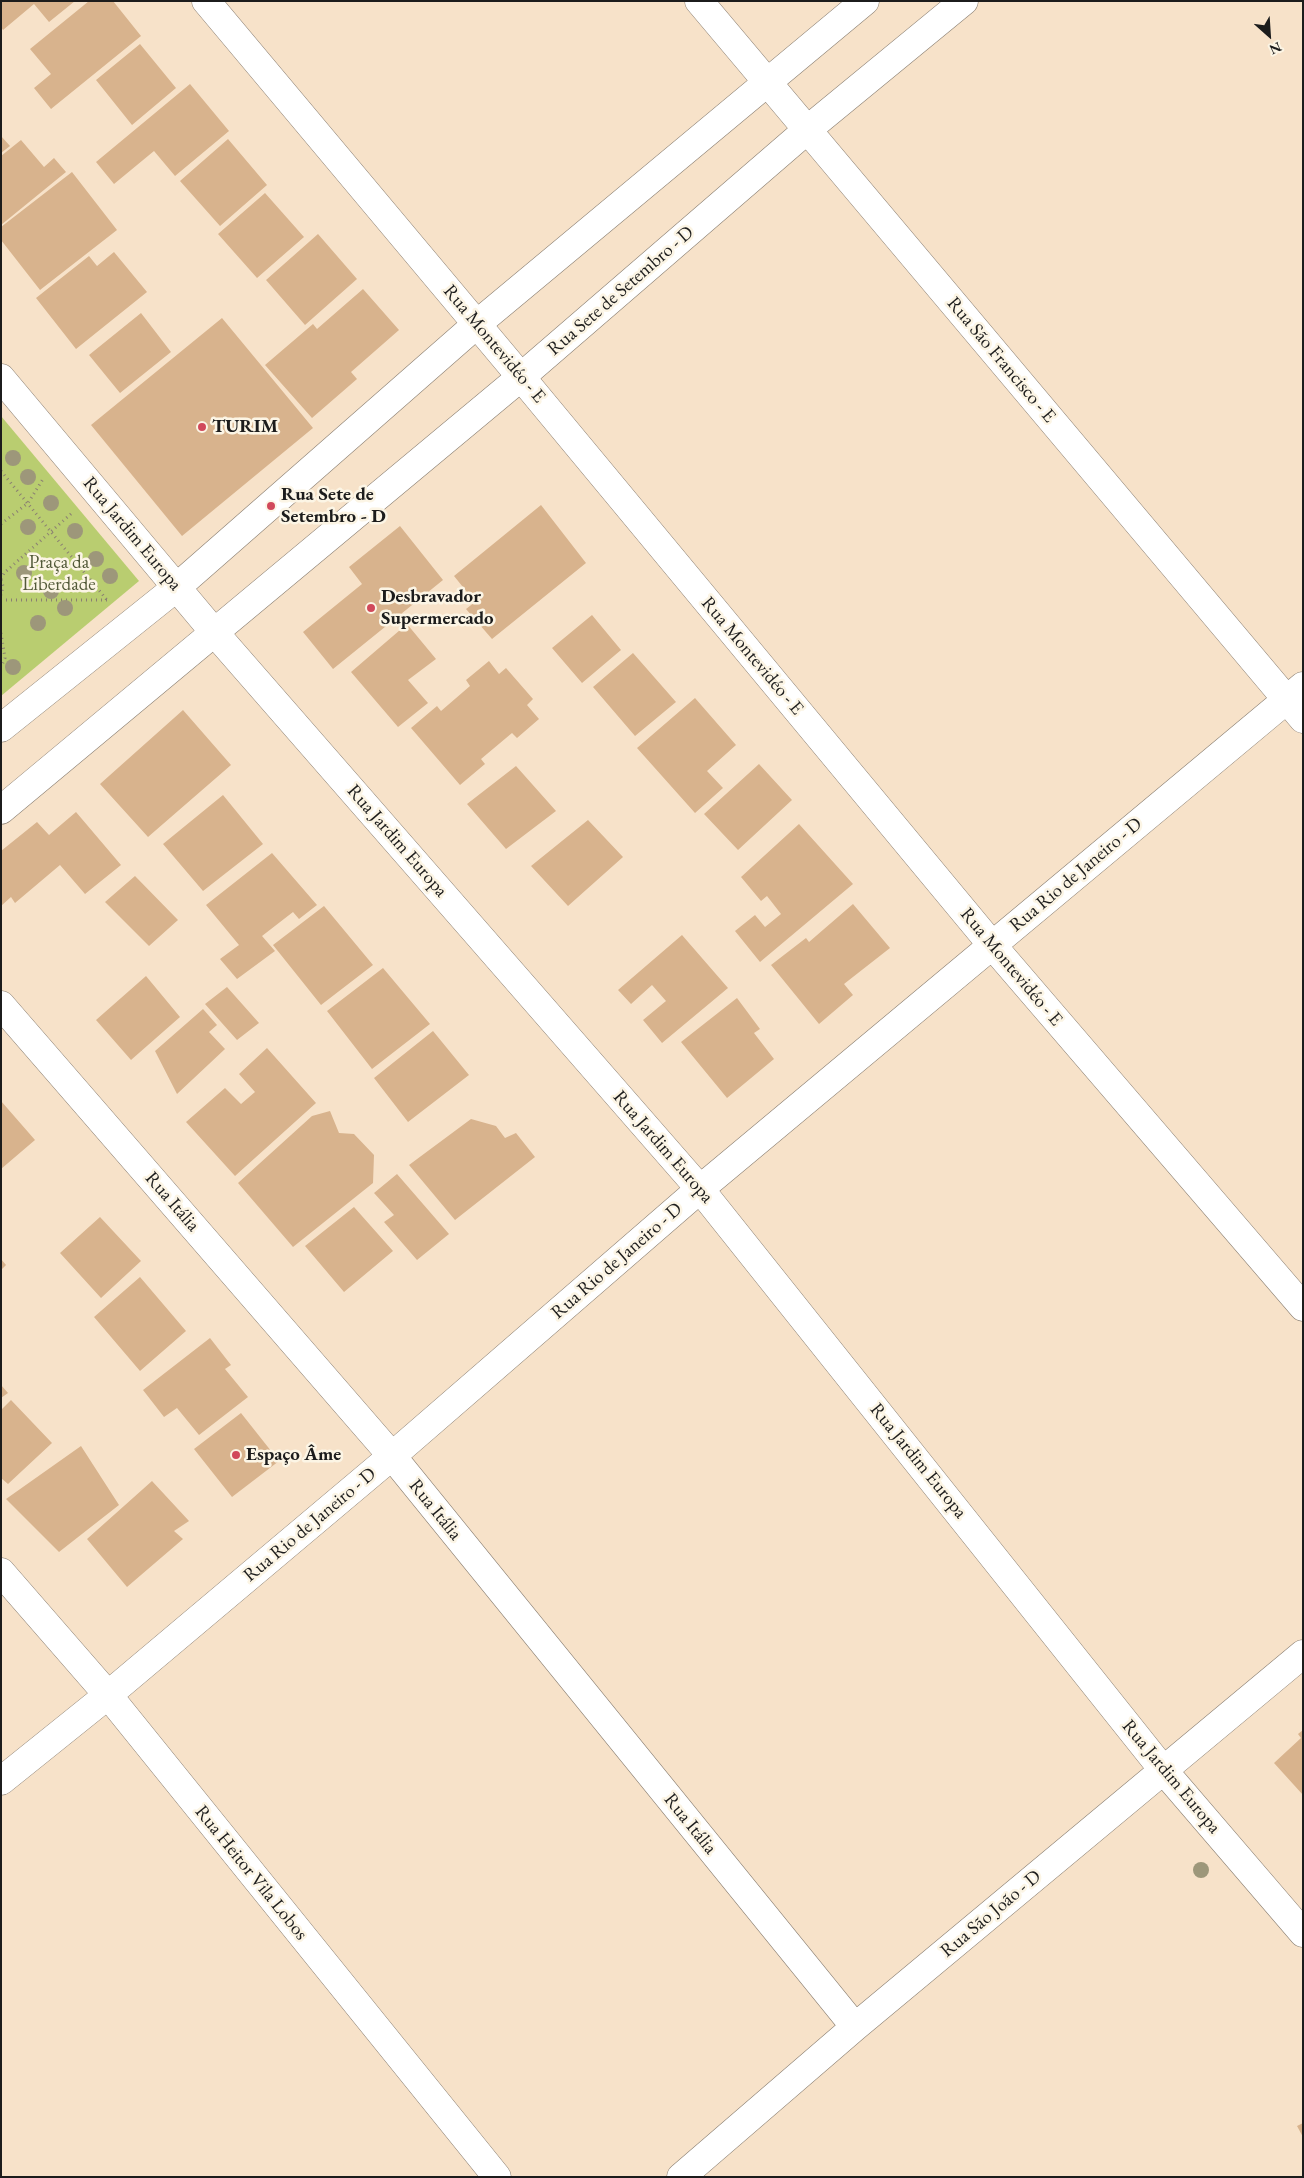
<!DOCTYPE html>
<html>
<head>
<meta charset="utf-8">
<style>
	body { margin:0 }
	#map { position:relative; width:1304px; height:2178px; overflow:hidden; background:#f7e2c9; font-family:"EB Garamond",serif }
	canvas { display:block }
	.frame { position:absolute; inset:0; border:2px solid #1c1c1c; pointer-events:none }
	.north { position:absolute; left:1244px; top:10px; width:50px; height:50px; -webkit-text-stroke:4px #fcf5e5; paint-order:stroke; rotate:154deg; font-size:14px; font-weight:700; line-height:20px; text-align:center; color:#1c1c1c }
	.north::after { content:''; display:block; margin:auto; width:18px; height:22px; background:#1c1c1c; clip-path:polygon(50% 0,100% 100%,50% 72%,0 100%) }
</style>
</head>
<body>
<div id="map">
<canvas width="1304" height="2178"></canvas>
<div class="frame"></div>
<div class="north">N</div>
</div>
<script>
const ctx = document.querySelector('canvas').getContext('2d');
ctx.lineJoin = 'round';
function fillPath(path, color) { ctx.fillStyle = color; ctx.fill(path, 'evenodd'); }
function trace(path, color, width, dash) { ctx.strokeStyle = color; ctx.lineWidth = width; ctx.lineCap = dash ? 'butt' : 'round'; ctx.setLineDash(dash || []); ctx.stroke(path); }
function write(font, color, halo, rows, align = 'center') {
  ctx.font = font + ' "EB Garamond",serif'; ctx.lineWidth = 5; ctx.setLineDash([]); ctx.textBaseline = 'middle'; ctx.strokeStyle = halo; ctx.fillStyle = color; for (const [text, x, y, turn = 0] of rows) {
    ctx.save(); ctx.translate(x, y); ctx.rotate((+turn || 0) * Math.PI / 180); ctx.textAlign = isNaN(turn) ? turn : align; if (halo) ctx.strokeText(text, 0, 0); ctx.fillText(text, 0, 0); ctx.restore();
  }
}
const green = new Path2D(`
	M 1,416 L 139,581 L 1,696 Z`);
const building = new Path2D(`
	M 1,1 L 75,1 L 49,22 L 34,4 L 3,30 L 1,27 Z
	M 89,1 L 113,1 L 141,36 L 51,109 L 34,88 L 51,74 L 30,49 Z
	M 140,44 L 176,88 L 132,125 L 96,80 Z
	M 190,84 L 229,131 L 175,176 L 154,151 L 114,184 L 96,162 Z
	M 1,136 L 10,146 L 1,153 Z
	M 228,139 L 267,185 L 220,226 L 180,181 Z
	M 21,140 L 44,167 L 54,158 L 66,172 L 1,225 L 1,156 Z
	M 72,172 L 117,230 L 40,290 L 1,240 L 1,227 Z
	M 265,193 L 304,237 L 257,278 L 218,234 Z
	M 318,234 L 357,279 L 305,325 L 266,280 Z
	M 114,252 L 147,292 L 76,349 L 36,298 L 89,256 L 97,266 Z
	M 363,289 L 399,330 L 351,372 L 357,379 L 312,418 L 265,365 L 313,324 L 317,329 Z
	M 141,313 L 171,352 L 120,393 L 89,355 Z
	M 222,318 L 313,428 L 182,536 L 91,425 Z
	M 541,505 L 586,563 L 492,639 L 466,609 L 475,602 L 454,576 Z
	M 400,526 L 443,580 L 333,669 L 303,632 L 362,584 L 349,567 Z
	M 592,615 L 621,650 L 582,683 L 552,648 Z
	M 407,624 L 436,659 L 408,680 L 428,703 L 398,727 L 351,672 Z
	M 633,653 L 676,702 L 635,736 L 593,687 Z
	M 489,661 L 499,674 L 506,668 L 533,699 L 527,705 L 539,719 L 517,738 L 512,733 L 481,759 L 485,764 L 460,785 L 411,728 L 437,706 L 441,711 L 470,686 L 466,680 Z
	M 695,698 L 736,745 L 707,771 L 723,788 L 695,813 L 637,748 Z
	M 183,710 L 231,765 L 148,837 L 100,784 Z
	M 759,764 L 792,800 L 738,850 L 704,814 Z
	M 516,766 L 556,811 L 506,849 L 467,804 Z
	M 223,795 L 263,844 L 203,891 L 163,844 Z
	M 76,812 L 121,865 L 85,894 L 60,865 L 15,903 L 11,897 L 1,906 L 1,851 L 37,822 L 49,835 Z
	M 588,820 L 623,857 L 568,906 L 531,866 Z
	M 799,824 L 853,884 L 760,962 L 735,931 L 755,915 L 765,927 L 781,914 L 767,896 L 761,901 L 741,877 Z
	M 272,853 L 317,905 L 299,919 L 293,912 L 262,936 L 275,951 L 237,979 L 220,959 L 239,945 L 206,905 Z
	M 135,876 L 178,920 L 149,946 L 105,902 Z
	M 853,904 L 890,948 L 844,984 L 853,995 L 819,1024 L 771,965 L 806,938 L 809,942 Z
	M 324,906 L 373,965 L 321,1005 L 273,945 Z
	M 682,935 L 728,988 L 662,1043 L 643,1020 L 666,1001 L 652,985 L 631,1004 L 618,990 Z
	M 383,968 L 430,1024 L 372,1069 L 327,1011 Z
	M 146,976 L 180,1017 L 131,1060 L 96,1020 Z
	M 227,987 L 259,1023 L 237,1040 L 205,1004 Z
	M 737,998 L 760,1029 L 754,1033 L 774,1059 L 727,1098 L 681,1042 Z
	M 203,1009 L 217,1025 L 209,1032 L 225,1049 L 177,1094 L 155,1051 Z
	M 433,1031 L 469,1075 L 408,1122 L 374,1078 Z
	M 267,1048 L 316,1103 L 235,1176 L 186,1122 L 225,1088 L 241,1104 L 255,1092 L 239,1074 Z
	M 1,1101 L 35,1140 L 1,1169 Z
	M 330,1111 L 339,1133 L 354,1134 L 374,1155 L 373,1183 L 293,1247 L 238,1183 L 312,1116 Z
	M 471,1119 L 496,1126 L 505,1138 L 516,1133 L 535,1157 L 455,1220 L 409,1165 Z
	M 397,1174 L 449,1234 L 417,1260 L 384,1222 L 394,1215 L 374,1193 Z
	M 354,1207 L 393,1251 L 344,1292 L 305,1246 Z
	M 100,1217 L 141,1261 L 101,1298 L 60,1253 Z
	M 1,1259 L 6,1265 L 1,1270 Z
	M 140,1277 L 186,1331 L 140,1371 L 94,1317 Z
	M 210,1338 L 231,1365 L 225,1369 L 248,1397 L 199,1435 L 177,1408 L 164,1417 L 143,1390 Z
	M 1,1385 L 8,1393 L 1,1398 Z
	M 11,1400 L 52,1443 L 8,1484 L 1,1478 L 1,1410 Z
	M 241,1413 L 279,1461 L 232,1497 L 194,1449 Z
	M 81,1446 L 119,1505 L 59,1552 L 6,1499 Z
	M 152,1481 L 189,1521 L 174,1531 L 183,1539 L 127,1587 L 87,1539 Z
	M 1303,1730 L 1303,1795 L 1274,1763 L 1301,1738 L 1298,1734 Z
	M 1303,2123 L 1303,2137 L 1297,2126 Z`);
const path = new Path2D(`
	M 1,471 L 107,600
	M 1,524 L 28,503 L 43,479
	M 1,579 L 4,573 L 72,513
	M 1,580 L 3,586 L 1,595
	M 1,600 L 107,600
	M 1,633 L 5,658 L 1,667`);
const minor = new Path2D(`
	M 206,1 L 521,377 L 992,945 L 1303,1307
	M 699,1 L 1303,719
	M 1,378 L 214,632 L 700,1189 L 1164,1771 L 1303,1933
	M 1,1005 L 392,1456 L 855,2027
	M 1,1572 L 108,1695 L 497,2177
	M 1,1781 L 108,1695 L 392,1456 L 700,1189 L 1303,686
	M 681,2177 L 855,2027 L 1303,1654`);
const tertiary = new Path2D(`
	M 1,728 L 177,587 L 477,324 L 865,1
	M 1,810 L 521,377 L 807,130 L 964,1`);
const trees = [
	[13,458],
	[28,477],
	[51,503],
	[28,527],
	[75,531],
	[96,559],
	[24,573],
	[110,576],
	[51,591],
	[65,608],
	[38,623],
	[13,667],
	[1201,1870]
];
const markers = [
	[202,427,5,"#d1495b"],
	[271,506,5,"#d1495b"],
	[371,608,5,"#d1495b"],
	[236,1455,5,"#d1495b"]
];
const streetNames = [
	["Rua Sete de Setembro - D",621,291,-41],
	["Rua Montevidéo - E",494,344,50],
	["Rua São Francisco - E",1001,360,50],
	["Rua Jardim Europa",132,534,50],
	["Rua Montevidéo - E",752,656,50],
	["Rua Jardim Europa",397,841,49],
	["Rua Rio de Janeiro - D",1076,875,-40],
	["Rua Montevidéo - E",1011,967,50],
	["Rua Jardim Europa",663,1147,49],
	["Rua Itália",172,1202,49],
	["Rua Rio de Janeiro - D",617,1261,-41],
	["Rua Jardim Europa",918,1461,51],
	["Rua Itália",435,1510,51],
	["Rua Rio de Janeiro - D",310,1525,-40],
	["Rua Jardim Europa",1171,1777,50],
	["Rua Itália",690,1824,51],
	["Rua Heitor Vila Lobos",251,1873,51],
	["Rua São João - D",991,1914,-40]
];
const poiNames = [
	["TURIM",212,427],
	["Rua Sete de",281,495],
	["Setembro - D",281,517],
	["Desbravador",381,597],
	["Supermercado",381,619],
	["Espaço Âme",246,1455]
];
const parkNames = [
	["Praça da",59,563],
	["Liberdade",59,585]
];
fillPath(green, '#b9cd70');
fillPath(building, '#d8b38d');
trace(minor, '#8a7f72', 29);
trace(tertiary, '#8a7f72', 29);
trace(path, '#8a7f72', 3, [1, 4]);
trace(minor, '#fff', 28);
trace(tertiary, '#fff', 28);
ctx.fillStyle = '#9d977a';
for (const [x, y] of trees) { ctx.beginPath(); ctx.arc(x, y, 8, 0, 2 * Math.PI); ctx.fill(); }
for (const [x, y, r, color] of markers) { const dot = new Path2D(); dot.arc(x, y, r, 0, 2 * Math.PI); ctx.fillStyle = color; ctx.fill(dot); trace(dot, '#fcf5e5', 2); }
write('19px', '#1c1c1c', '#fcf5e5', streetNames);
write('bold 19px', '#1c1c1c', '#fcf5e5', poiNames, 'left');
write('19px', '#535a39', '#fcf5e5', parkNames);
</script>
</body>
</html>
